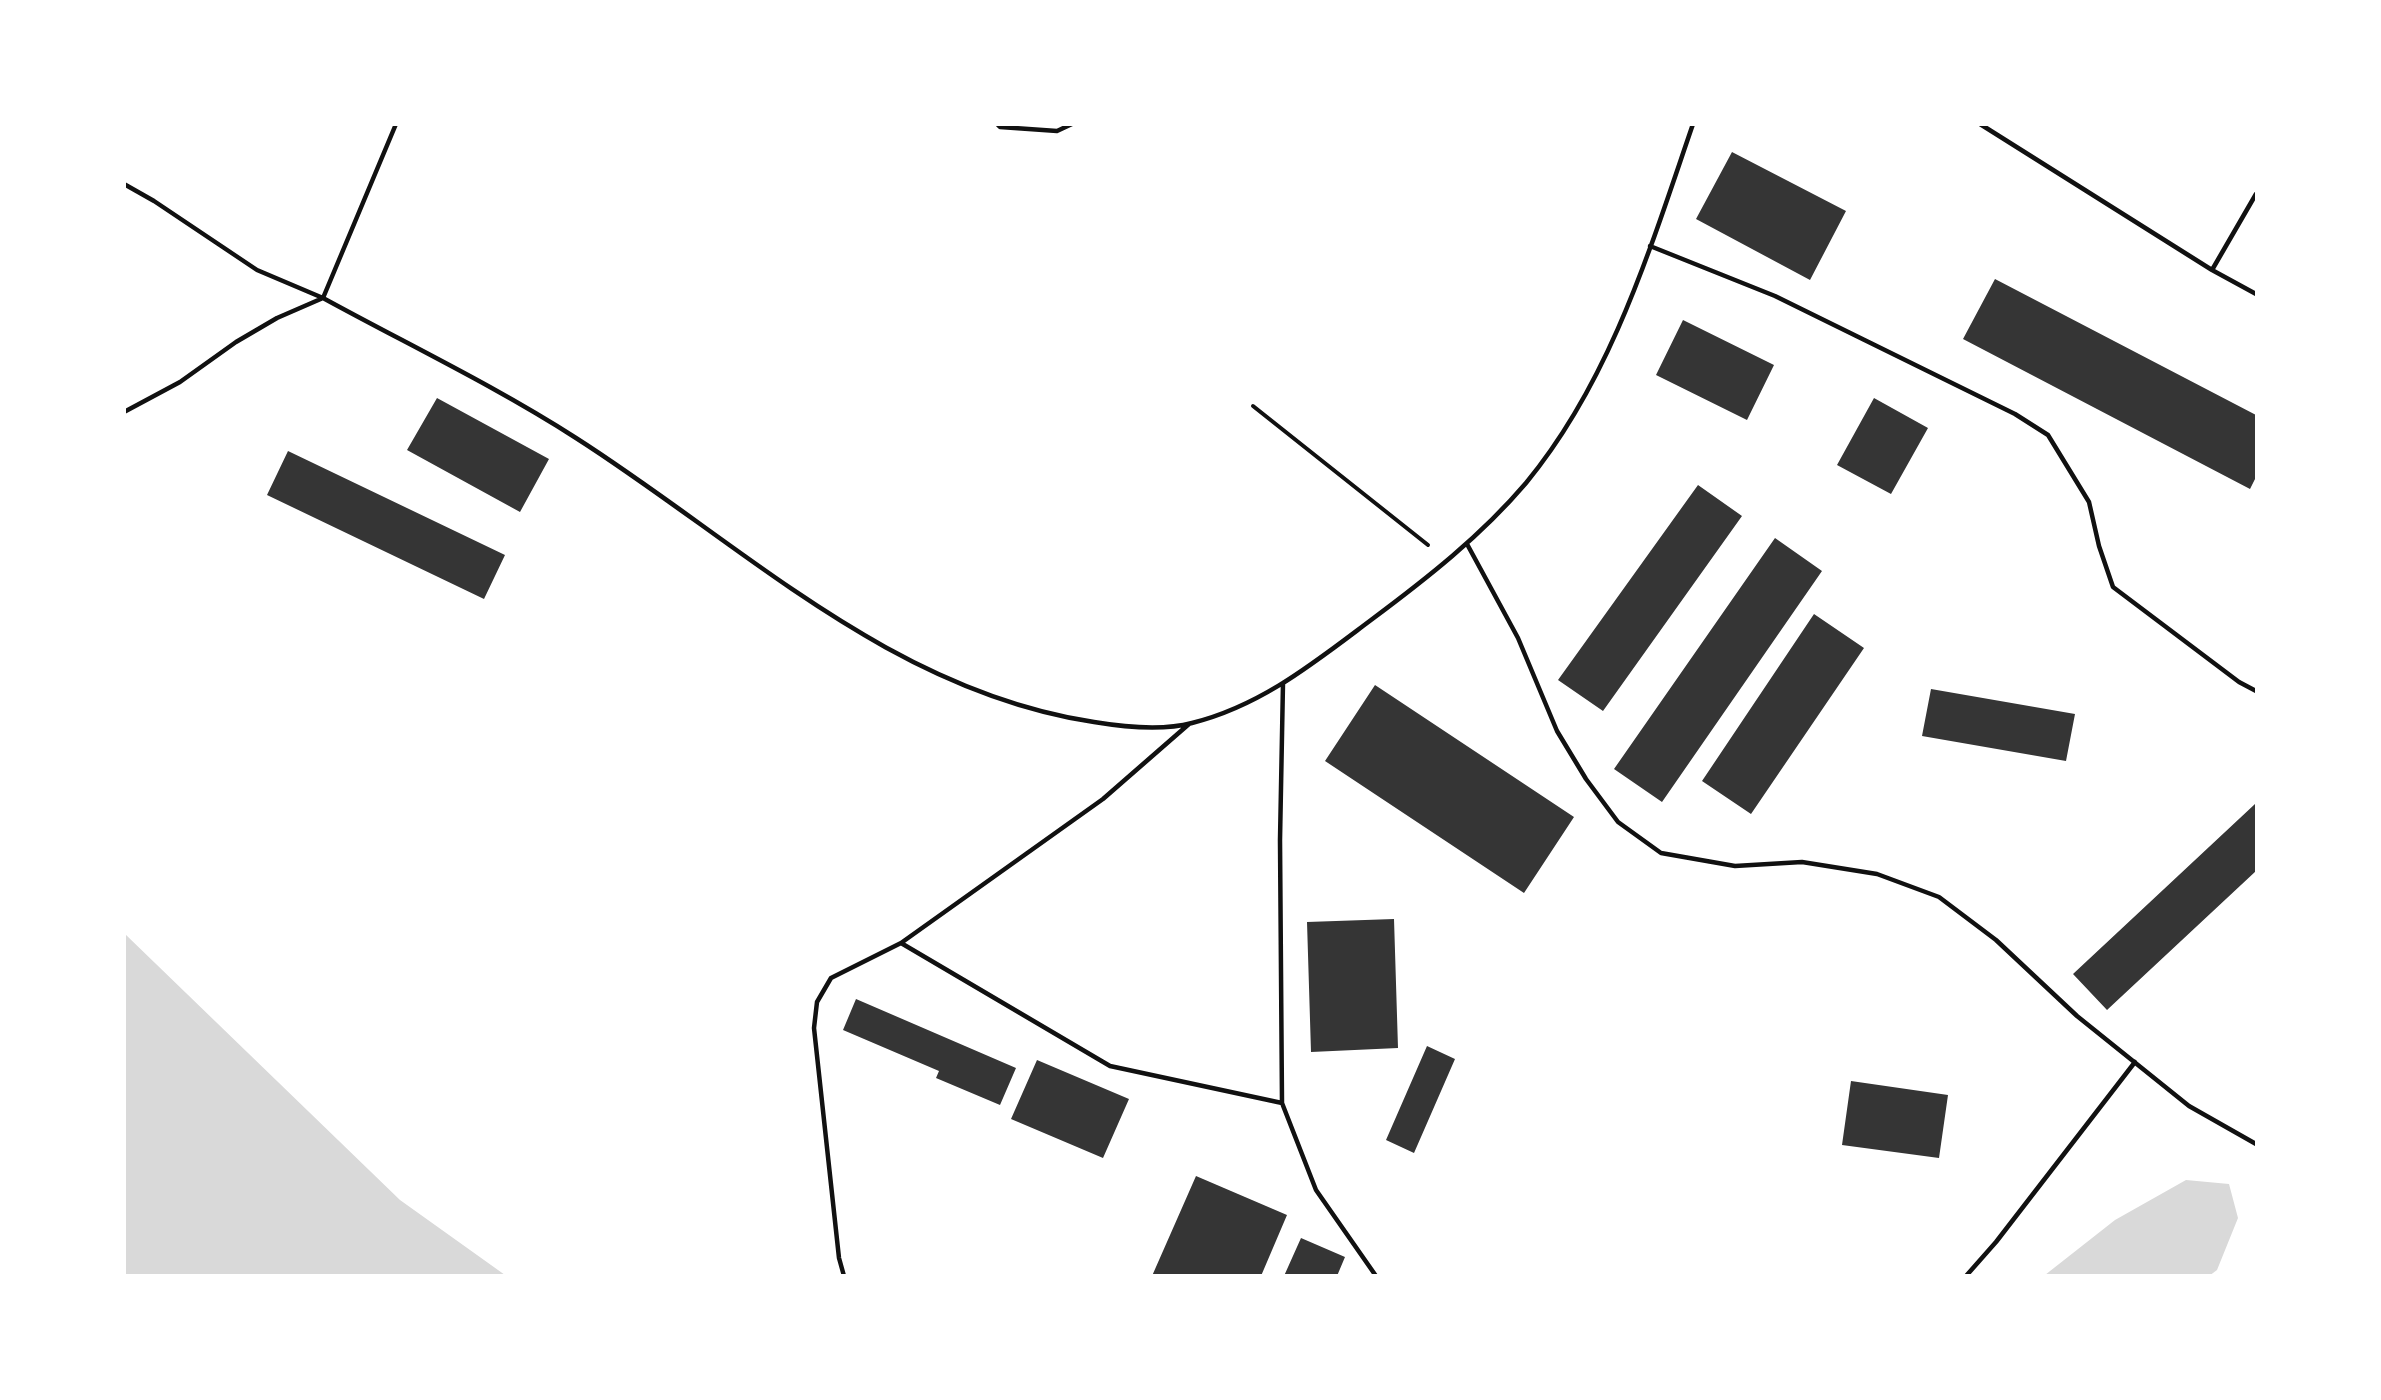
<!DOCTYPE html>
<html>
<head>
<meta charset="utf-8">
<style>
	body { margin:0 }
	#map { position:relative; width:2381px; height:1400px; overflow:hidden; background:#fff; font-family:Poppins,sans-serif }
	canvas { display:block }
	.frame { position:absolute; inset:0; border:126px solid #fff; pointer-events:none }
</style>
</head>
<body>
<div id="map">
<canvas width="2381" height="1400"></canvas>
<div class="frame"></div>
</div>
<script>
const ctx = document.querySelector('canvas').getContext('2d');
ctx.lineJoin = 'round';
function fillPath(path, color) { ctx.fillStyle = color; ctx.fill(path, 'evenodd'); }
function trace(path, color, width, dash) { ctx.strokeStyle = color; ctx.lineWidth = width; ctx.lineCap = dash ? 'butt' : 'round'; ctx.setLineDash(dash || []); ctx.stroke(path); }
const water = new Path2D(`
	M 125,934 L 400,1200 L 505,1275 L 125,1275 Z
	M 2186,1180 L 2229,1184 L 2238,1218 L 2217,1270 L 2209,1276 L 2045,1275 L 2115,1220 Z`);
const building = new Path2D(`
	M 1732,152 L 1846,211 L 1810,280 L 1696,219 Z
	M 1995,279 L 2256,415 L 2256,477 L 2250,489 L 1963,339 Z
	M 1683,320 L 1774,365 L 1747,420 L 1656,375 Z
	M 437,398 L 549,459 L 520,512 L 407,450 Z
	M 1874,398 L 1928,428 L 1891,494 L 1837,465 Z
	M 288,451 L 505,555 L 484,599 L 267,495 Z
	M 1698,485 L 1742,516 L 1603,711 L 1558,680 Z
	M 1775,538 L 1822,571 L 1662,802 L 1614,769 Z
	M 1814,614 L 1864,648 L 1751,814 L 1702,781 Z
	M 1375,685 L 1574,817 L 1524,893 L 1325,761 Z
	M 1931,689 L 2075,714 L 2066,761 L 1922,736 Z
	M 2255,804 L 2256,806 L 2256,871 L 2107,1010 L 2073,974 Z
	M 1394,919 L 1398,1048 L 1311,1052 L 1307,922 Z
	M 856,999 L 1016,1068 L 1000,1105 L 936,1078 L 939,1071 L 843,1030 Z
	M 1427,1046 L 1455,1059 L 1414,1153 L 1386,1140 Z
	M 1037,1060 L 1129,1099 L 1103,1158 L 1011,1119 Z
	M 1851,1081 L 1948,1095 L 1939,1158 L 1842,1145 Z
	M 1196,1176 L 1287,1215 L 1261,1276 L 1152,1276 Z
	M 1301,1238 L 1345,1257 L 1337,1276 L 1284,1276 Z`);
const path = new Path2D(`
	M 1253,406 L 1428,545`);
const service = new Path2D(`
	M 396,124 L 323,298 C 407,344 495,386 576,438 C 742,544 890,691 1094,722 C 1124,727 1162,731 1192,723 C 1261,706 1315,662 1371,620 C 1426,579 1481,536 1526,483 C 1611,380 1650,249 1693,124
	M 997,124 L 1000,127 L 1057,131 L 1072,124
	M 1980,124 L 2212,270 L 2256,294
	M 124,184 L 154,201 L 257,270 L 323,298 L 277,318 L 236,342 L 180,382 L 124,412
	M 1650,246 L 1775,296 L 2015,414 L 2048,435 L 2089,502 L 2099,546 L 2113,587 L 2239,682 L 2256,691
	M 2212,270 L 2256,194
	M 1467,544 L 1518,638 L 1557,731 L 1586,779 L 1618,822 L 1661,853 L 1735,866 L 1802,862 L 1877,874 L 1939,897 L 1996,940 L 2077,1016 L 2189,1106 L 2256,1144
	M 1283,683 L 1280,840 L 1282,1103 L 1316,1190 L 1376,1276
	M 901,943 L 1110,1066 L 1282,1103
	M 844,1276 L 839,1258 L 814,1028 L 817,1002 L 831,978 L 901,943 L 1103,799 L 1189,724
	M 1966,1276 L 1996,1242 L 2135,1062`);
fillPath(water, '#d9d9d9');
fillPath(building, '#353535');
trace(path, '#111', 4);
trace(service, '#111', 4.5);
</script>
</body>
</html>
